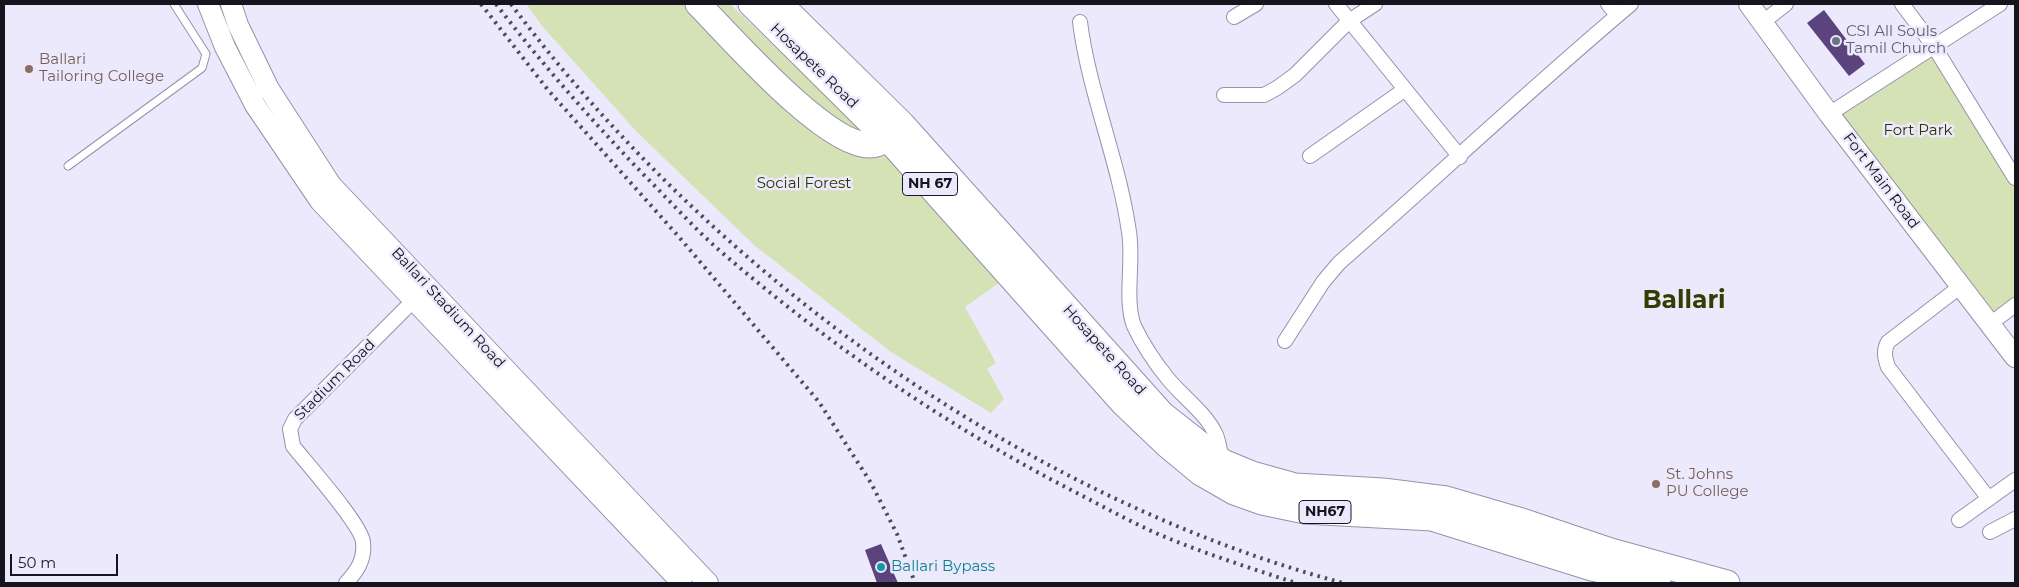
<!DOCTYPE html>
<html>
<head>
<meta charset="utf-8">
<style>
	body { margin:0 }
	#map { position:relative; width:2019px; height:587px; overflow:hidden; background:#ece9fd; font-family:Montserrat,sans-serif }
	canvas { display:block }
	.frame { position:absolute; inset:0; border:5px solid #16151d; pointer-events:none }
	.scale { position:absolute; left:10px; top:554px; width:108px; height:22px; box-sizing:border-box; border:2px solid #16151d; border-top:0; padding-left:6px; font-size:15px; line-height:18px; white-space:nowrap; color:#16151d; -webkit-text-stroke:4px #ece9fd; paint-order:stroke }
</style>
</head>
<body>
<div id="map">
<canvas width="2019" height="587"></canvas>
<div class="frame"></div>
<div class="scale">50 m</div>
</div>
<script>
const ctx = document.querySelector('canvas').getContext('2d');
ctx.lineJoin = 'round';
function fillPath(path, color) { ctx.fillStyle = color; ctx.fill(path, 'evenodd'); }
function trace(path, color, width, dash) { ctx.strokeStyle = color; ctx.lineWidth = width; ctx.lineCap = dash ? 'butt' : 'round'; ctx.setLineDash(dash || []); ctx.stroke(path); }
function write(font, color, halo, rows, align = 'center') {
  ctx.font = font + ' Montserrat,sans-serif'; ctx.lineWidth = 5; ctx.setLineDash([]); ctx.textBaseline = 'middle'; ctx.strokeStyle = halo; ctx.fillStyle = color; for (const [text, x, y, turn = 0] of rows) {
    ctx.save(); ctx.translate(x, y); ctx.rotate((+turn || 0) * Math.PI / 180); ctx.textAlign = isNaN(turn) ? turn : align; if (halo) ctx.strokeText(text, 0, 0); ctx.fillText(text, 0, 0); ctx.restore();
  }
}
const green = new Path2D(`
	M 526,4 L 730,4 L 882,150 L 999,283 L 965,307 L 996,363 L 987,369 L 1004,399 L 991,413 L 891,352 L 754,245 L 635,130 L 543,27 Z
	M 1934,51 L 2015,178 L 2015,305 L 1990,324 L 1836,115 Z`);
const building = new Path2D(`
	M 1824,10 L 1865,64 L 1849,76 L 1807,23 Z
	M 881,544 L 898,583 L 877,583 L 865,550 Z`);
const lane = new Path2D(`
	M 68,166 L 202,68 L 206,54 L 174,4`);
const street = new Path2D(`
	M 1336,4 L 1460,157
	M 1608,4 L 1617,15
	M 1902,4 L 1935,48 L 2015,178
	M 1234,17 L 1256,4
	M 1080,22 C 1089,93 1119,161 1129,232 C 1134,261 1124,300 1134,326 C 1143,345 1155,363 1169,380 C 1184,398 1206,413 1216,435 C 1219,442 1220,452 1222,460
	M 1763,22 L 1786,4
	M 1224,95 L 1264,95 L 1277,88 L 1295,75 L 1349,21 L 1375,4
	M 1829,114 L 2000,4
	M 1310,156 L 1404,90
	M 1961,286 L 1888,342 C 1883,351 1885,358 1888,367 L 1989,499
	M 1990,324 L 2015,305
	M 1285,341 L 1323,282 L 1339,263 C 1437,177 1531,88 1631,4
	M 1959,520 L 2015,480
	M 1990,532 L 2015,519
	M 346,583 C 357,571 365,560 363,542 C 361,524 307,464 293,446 L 290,429 L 295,419 L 420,294`);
const secondary = new Path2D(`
	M 208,4 L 225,47 L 255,105 L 320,201 L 682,583
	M 231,4 L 238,25 L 269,89 L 331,185 L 708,583
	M 1749,4 L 1829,114 L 2015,357`);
const highway = new Path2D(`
	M 698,4 C 730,36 826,147 870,145 C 882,145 890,135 898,127
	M 751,4 L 895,147 L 1123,403 L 1166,444 L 1201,473 L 1234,492 L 1262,502 L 1305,511 L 1432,518 L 1592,568 L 1658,583
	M 780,4 L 902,124 L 1162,414 L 1223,462 L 1252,474 L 1295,486 L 1383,491 L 1446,499 L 1525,522 L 1611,551 L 1727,583`);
const rail = new Path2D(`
	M 481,4 L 548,90 L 679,237 L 819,402 L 871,483 L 897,534 L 915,583
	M 496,4 C 542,64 592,121 644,175 C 669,200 693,227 719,250 C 829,345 948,427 1077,493 C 1104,507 1131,522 1158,534 C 1203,553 1250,568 1296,583
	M 511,4 C 709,270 1021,497 1343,583`);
const markers = [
	[1836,41,5,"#6b7280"],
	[29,69,5,"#8d6e63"],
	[1656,484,5,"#8d6e63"],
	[881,567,5,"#0f9aa8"]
];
const shields = [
	[930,184,55],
	[1325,512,52]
];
const shieldNames = [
	["NH 67",930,184],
	["NH67",1325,512]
];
const worshipNames = [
	["CSI All Souls",1846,32],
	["Tamil Church",1846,49]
];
const educationNames = [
	["Ballari",39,60],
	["Tailoring College",39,77],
	["St. Johns",1666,475],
	["PU College",1666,492]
];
const streetNames = [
	["Hosapete Road",814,66,44],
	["Fort Main Road",1881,181,53],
	["Ballari Stadium Road",448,308,47],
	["Hosapete Road",1104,350,48],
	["Stadium Road",335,380,-45]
];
const parkNames = [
	["Fort Park",1918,131],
	["Social Forest",804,184]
];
const cultureNames = [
	["Ballari Bypass",891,567]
];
const townNames = [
	["Ballari",1684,301]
];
fillPath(green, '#d5e2b6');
fillPath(building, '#5b447e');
trace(lane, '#9592a9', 9);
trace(street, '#9592a9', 16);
trace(secondary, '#9592a9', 22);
trace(highway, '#9592a9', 27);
trace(lane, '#fff', 7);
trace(street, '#fff', 14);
trace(secondary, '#fff', 20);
trace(highway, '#fff', 25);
trace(rail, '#4d4b56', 4, [2.5, 5]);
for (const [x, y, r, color] of markers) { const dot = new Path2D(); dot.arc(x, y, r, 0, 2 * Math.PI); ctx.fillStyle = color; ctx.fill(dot); trace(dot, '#ece9fd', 2); }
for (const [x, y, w] of shields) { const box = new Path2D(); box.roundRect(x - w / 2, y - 11.5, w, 23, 4); ctx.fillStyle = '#ece9fd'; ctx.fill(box); trace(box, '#16151d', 1); }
write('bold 14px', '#16151d', null, shieldNames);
write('15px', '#5b616d', '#ece9fd', worshipNames, 'left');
write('15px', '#785e54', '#ece9fd', educationNames, 'left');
write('15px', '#16151d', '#ece9fd', streetNames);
write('15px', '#2b3500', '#ece9fd', parkNames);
write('15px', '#0d838f', '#ece9fd', cultureNames, 'left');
write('bold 25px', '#363c00', '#ece9fd', townNames);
</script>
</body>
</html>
